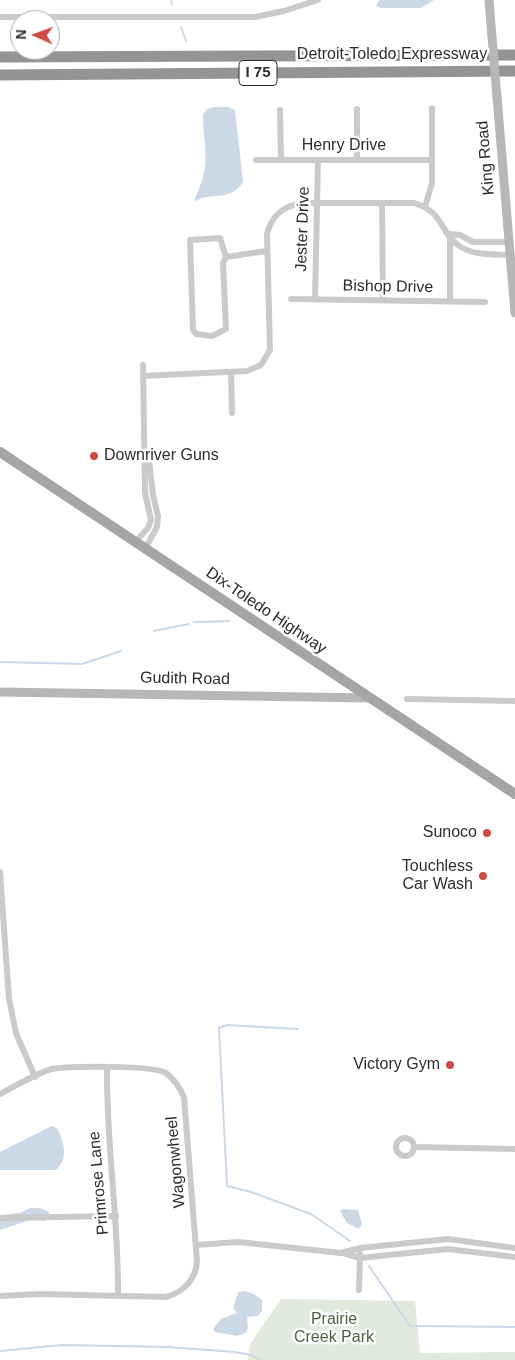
<!DOCTYPE html>
<html>
<head>
<meta charset="utf-8">
<style>
	body { margin:0 }
	#map { position:relative; width:515px; height:1360px; overflow:hidden; background:#fff; font-family:Arial,sans-serif }
	canvas { display:block }
	.north { position:absolute; left:10px; top:10px; width:50px; height:50px; box-sizing:border-box; background:#fff; border:1px solid #ababab; border-radius:50%; rotate:272deg; font-size:14px; font-weight:700; line-height:20px; text-align:center; color:#2d2d2d }
	.north::after { content:''; display:block; margin:auto; width:18px; height:22px; background:#cf4b45; clip-path:polygon(50% 0,100% 100%,50% 72%,0 100%) }
</style>
</head>
<body>
<div id="map">
<canvas width="515" height="1360"></canvas>
<div class="north">N</div>
</div>
<script>
const ctx = document.querySelector('canvas').getContext('2d');
ctx.lineJoin = 'round';
function fillPath(path, color) { ctx.fillStyle = color; ctx.fill(path, 'evenodd'); }
function trace(path, color, width, dash) { ctx.strokeStyle = color; ctx.lineWidth = width; ctx.lineCap = dash ? 'butt' : 'round'; ctx.setLineDash(dash || []); ctx.stroke(path); }
function write(font, color, halo, rows, align = 'center') {
  ctx.font = font + ' Arial,sans-serif'; ctx.lineWidth = 5; ctx.setLineDash([]); ctx.textBaseline = 'middle'; ctx.strokeStyle = halo; ctx.fillStyle = color; for (const [text, x, y, turn = 0] of rows) {
    ctx.save(); ctx.translate(x, y); ctx.rotate((+turn || 0) * Math.PI / 180); ctx.textAlign = isNaN(turn) ? turn : align; if (halo) ctx.strokeText(text, 0, 0); ctx.fillText(text, 0, 0); ctx.restore();
  }
}
const green = new Path2D(`
	M 281,1299 L 415,1301 L 420,1353 L 515,1352 L 515,1360 L 248,1360 L 250,1344 Z`);
const water = new Path2D(`
	M 379,0 L 434,0 L 421,8 L 380,8 L 376,6 Z
	M 214,107 L 228,107 L 235,110 L 243,182 C 231,202 208,192 196,201 L 194,200 C 213,161 203,153 203,114 L 207,109 Z
	M 52,1126 L 57,1128 C 64,1141 69,1160 56,1170 L 0,1170 L 0,1152 Z
	M 30,1208 L 40,1208 L 49,1212 L 49,1218 L 45,1221 L 30,1220 L 0,1230 L 0,1215 L 20,1213 Z
	M 343,1209 L 358,1210 L 362,1224 L 359,1229 L 347,1223 L 340,1211 Z
	M 244,1291 L 252,1293 L 262,1300 L 262,1311 L 258,1316 L 247,1317 L 248,1328 L 246,1333 L 237,1336 L 215,1332 L 213,1329 L 221,1319 L 237,1313 L 233,1309 L 238,1292 Z`);
const stream = new Path2D(`
	M 171,0 L 172,4
	M 181,27 L 186,41
	M 194,622 L 229,621
	M 154,631 L 189,624
	M 0,662 L 82,664 L 121,651
	M 298,1029 L 227,1025 L 219,1028 L 227,1186 L 251,1192 L 311,1214 L 350,1241
	M 369,1266 L 410,1326 L 515,1327
	M 0,1351 L 62,1345 L 168,1347 L 235,1352 L 251,1355 L 260,1360`);
const street = new Path2D(`
	M 0,17 L 255,17 L 284,11 L 318,0
	M 280,110 L 281,160
	M 256,160 L 432,160
	M 357,160 L 357,109
	M 382,203 L 383,300
	M 425,207 L 432,183 L 432,108
	M 450,234 L 460,235 L 473,242 L 509,242
	M 450,236 L 450,301
	M 226,257 L 220,238 L 190,240 L 193,330 L 196,334 L 212,336 L 226,329 L 223,263 L 226,257 L 266,251
	M 291,299 L 485,302
	M 315,299 L 318,160
	M 231,372 L 232,413
	M 143,376 L 247,371 L 261,365 L 270,350 L 267,234 C 272,215 283,206 303,203 L 414,203 C 444,212 439,231 458,245 C 472,256 493,254 511,255
	M 135,542 L 148,528 L 151,520 L 145,493 L 143,365
	M 145,549 L 157,527 L 158,516 L 153,495 L 148,452
	M 407,699 L 515,701
	M 0,872 L 9,999 L 16,1033 L 35,1077
	M 107,1068 C 106,1144 119,1220 118,1296
	M 0,1094 C 16,1086 34,1074 52,1069 C 68,1066 154,1065 166,1073 C 174,1079 180,1088 184,1097 L 197,1261 C 196,1279 184,1292 166,1297 L 40,1294 L 0,1296
	M396 1147a9 9 0 1 1 18 0a9 9 0 1 1-18 0Z
	M 414,1147 L 515,1149
	M 0,1218 L 116,1216
	M 196,1245 L 238,1242 L 341,1253 L 360,1248 L 448,1239 L 515,1248
	M 343,1253 L 360,1258 L 448,1249 L 515,1257
	M 359,1290 L 360,1254`);
const secondary = new Path2D(`
	M 489,0 L 492,37
	M 497,97 L 515,313
	M 0,692 L 369,698`);
const primary = new Path2D(`
	M 0,452 L 515,794`);
const highway = new Path2D(`
	M 0,57 L 515,55
	M 0,75 L 515,71`);
const secondaryBridge = new Path2D(`
	M 492,37 L 497,97`);
const markers = [
	[94,456,5,"#cf4b45"],
	[487,833,5,"#cf4b45"],
	[483,876,5,"#cf4b45"],
	[450,1065,5,"#cf4b45"]
];
const shields = [
	[258,73,38]
];
const shieldNames = [
	["I 75",258,73]
];
const streetNames = [
	["Detroit-Toledo Expressway",392,55],
	["Henry Drive",344,146],
	["King Road",486,158,-95],
	["Jester Drive",303,229,-88],
	["Bishop Drive",388,287,1],
	["Dix-Toledo Highway",266,611,34],
	["Gudith Road",185,679,1],
	["Wagonwheel",176,1162,-95],
	["Primrose Lane",99,1183,-95]
];
const poiNames = [
	["Downriver Guns",104,456,"left"],
	["Sunoco",477,833],
	["Touchless",473,867],
	["Car Wash",473,885],
	["Victory Gym",440,1065]
];
const parkNames = [
	["Prairie",334,1320],
	["Creek Park",334,1338]
];
fillPath(green, '#e2e9dd');
fillPath(water, '#cbd9e7');
trace(stream, '#cbd9e7', 2);
trace(street, '#cacaca', 6);
trace(secondary, '#b7b7b7', 9);
trace(primary, '#a5a5a5', 10);
trace(highway, '#949494', 11);
trace(secondaryBridge, '#b7b7b7', 9);
for (const [x, y, r, color] of markers) { const dot = new Path2D(); dot.arc(x, y, r, 0, 2 * Math.PI); ctx.fillStyle = color; ctx.fill(dot); trace(dot, '#fff', 2); }
for (const [x, y, w] of shields) { const box = new Path2D(); box.roundRect(x - w / 2, y - 12.5, w, 25, 4); ctx.fillStyle = '#fff'; ctx.fill(box); trace(box, '#2d2d2d', 1); }
write('bold 15px', '#2d2d2d', null, shieldNames);
write('16px', '#2d2d2d', '#fff', streetNames);
write('16px', '#2d2d2d', '#fff', poiNames, 'right');
write('16px', '#4d6340', '#fff', parkNames);
</script>
</body>
</html>
